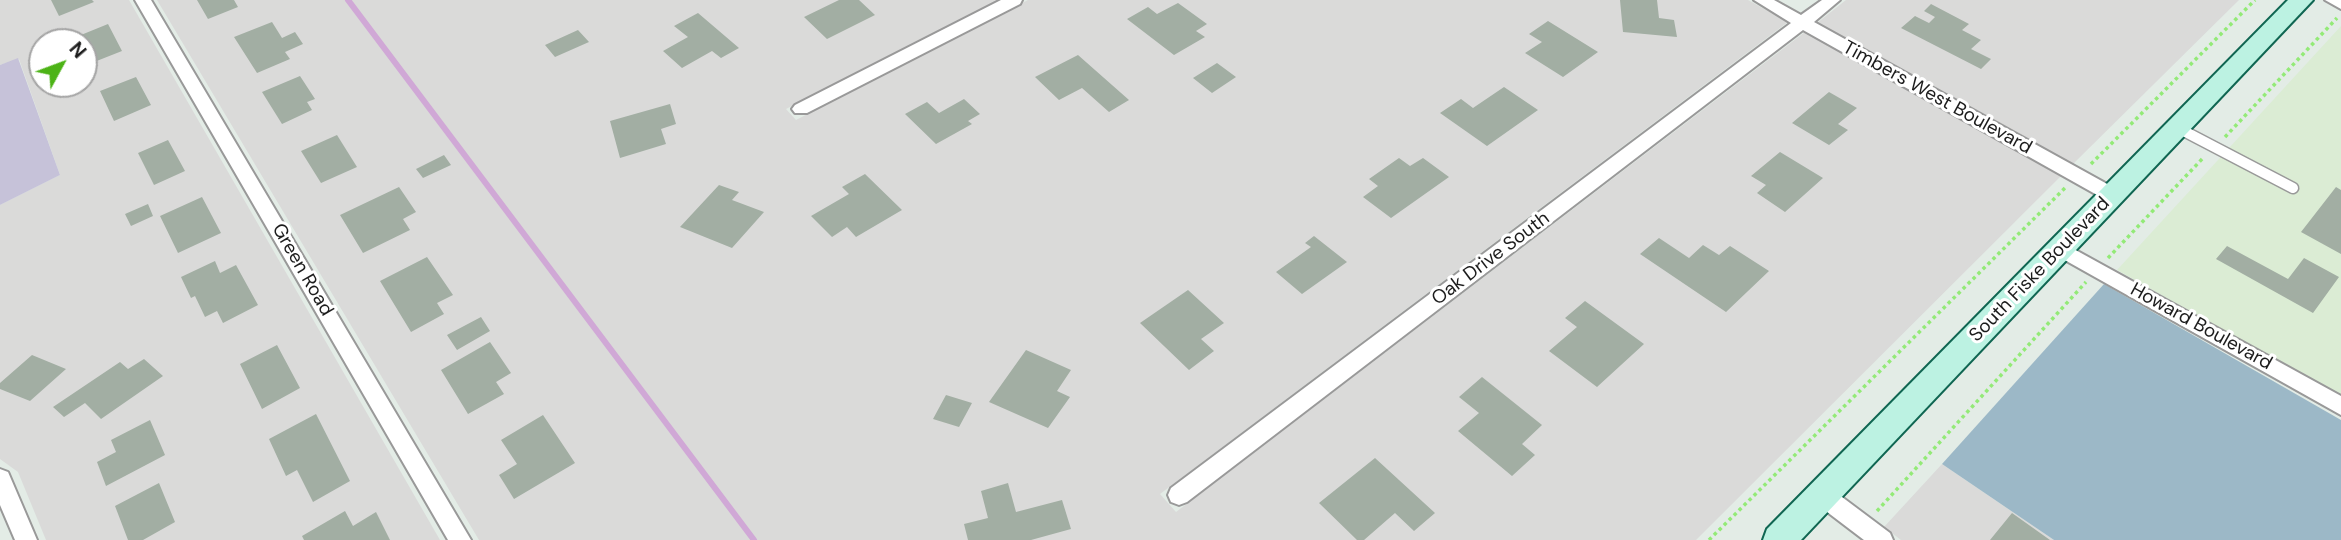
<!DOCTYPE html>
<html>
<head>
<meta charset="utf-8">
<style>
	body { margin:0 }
	#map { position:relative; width:2341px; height:540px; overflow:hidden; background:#e3ece6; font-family:"DM Sans",sans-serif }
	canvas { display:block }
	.north { position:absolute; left:28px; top:28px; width:70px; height:70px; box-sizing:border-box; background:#fff; border:2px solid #a4a4a4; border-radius:50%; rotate:49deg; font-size:19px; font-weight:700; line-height:28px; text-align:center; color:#1c1c1c }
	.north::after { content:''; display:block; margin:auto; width:24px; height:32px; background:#4cb316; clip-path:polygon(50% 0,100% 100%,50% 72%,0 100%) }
</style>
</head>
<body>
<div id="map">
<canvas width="2341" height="540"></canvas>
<div class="north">N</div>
</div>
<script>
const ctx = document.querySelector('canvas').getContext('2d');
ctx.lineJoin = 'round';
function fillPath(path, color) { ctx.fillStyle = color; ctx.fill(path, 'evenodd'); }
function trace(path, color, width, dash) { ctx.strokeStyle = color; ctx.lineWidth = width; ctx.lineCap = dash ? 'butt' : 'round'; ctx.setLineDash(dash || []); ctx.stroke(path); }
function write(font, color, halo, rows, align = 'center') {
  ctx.font = font + ' "DM Sans",sans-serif'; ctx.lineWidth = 6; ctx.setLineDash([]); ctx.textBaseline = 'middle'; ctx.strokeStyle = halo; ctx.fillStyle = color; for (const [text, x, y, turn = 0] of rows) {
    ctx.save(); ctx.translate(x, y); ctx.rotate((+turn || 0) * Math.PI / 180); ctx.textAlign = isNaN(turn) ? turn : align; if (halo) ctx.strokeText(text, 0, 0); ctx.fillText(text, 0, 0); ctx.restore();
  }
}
const residential = new Path2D(`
	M 0,0 L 129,0 L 440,540 L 46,540 L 18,472 L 0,459 L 0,205 L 60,175 L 19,59 L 0,65 ZM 42,42 L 84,42 L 84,84 L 42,84 Z
	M 157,0 L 1000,0 L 786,109 L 796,120 L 1028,0 L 1748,0 L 1788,22 L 1160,494 L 1176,512 L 1805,32 L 2061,176 L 1696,540 L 479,540 Z
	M 1846,0 L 2239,0 L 2072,165 L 1817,23 Z
	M 1942,464 L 2054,540 L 1901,540 L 1884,527 Z`);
const commercial = new Path2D(`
	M 2341,26 L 2341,396 L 2117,270 Z`);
const forest = new Path2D(`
	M 2104,284 L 2341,420 L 2341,540 L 2054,540 L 1942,464 Z`);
const wetland = new Path2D(`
	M 18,58 L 60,175 L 0,205 L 0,65 Z`);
const stream = new Path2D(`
	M 348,0 L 754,540`);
const building = new Path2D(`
	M 51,0 L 92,0 L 94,2 L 59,16 Z
	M 197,0 L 234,0 L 238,7 L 208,19 Z
	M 839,0 L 859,0 L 875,15 L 827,39 L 804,17 Z
	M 1620,0 L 1657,0 L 1659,18 L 1674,20 L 1677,37 L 1623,32 Z
	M 1178,3 L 1207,24 L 1196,31 L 1205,37 L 1174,55 L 1127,19 L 1148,7 L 1157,14 Z
	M 1931,4 L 1969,24 L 1962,30 L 1981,40 L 1971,49 L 1991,59 L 1981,69 L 1901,28 L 1915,16 L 1929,23 L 1935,17 L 1924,11 Z
	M 698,13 L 739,48 L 721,58 L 712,51 L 682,68 L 663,51 L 688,37 L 674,26 Z
	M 1548,21 L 1598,52 L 1563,77 L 1525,53 L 1542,42 L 1529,34 Z
	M 272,22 L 282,38 L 295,32 L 303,44 L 285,52 L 290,59 L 257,73 L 234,37 Z
	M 108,24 L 122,51 L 89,64 L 84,53 L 84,42 L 79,42 L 76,37 Z
	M 578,30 L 589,42 L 555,57 L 545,45 Z
	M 1078,55 L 1129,100 L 1109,112 L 1082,88 L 1059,100 L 1035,77 Z
	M 1217,63 L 1236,77 L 1212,93 L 1193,78 Z
	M 300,76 L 315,99 L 307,102 L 312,110 L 282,124 L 262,92 Z
	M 136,77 L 151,105 L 114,121 L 100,91 Z
	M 1504,87 L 1538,110 L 1487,146 L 1440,113 L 1461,99 L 1473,108 Z
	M 1829,92 L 1857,108 L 1838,124 L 1848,130 L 1829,145 L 1792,123 Z
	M 964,99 L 980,114 L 968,121 L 972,124 L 936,144 L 905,114 L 927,102 L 939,113 Z
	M 670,104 L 676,124 L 661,129 L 666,144 L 620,158 L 610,121 Z
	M 337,135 L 357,167 L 321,183 L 301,151 Z
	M 168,140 L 185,171 L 154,185 L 138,153 Z
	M 1780,152 L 1823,178 L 1785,212 L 1757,193 L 1766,185 L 1751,176 Z
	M 444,155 L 451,165 L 423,178 L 416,169 Z
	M 1399,158 L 1410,166 L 1423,158 L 1449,177 L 1391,218 L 1363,197 L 1378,186 L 1369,179 Z
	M 865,174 L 902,210 L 856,237 L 847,227 L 832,237 L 811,216 L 849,194 L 842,187 Z
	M 719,185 L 739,192 L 732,200 L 764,212 L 732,248 L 680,227 Z
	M 399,187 L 416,212 L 403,219 L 410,230 L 363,253 L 340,215 Z
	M 2336,187 L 2341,190 L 2341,254 L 2301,232 Z
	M 202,197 L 221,233 L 178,253 L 160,216 Z
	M 148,204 L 153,216 L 131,226 L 125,214 Z
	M 1314,236 L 1347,262 L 1302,294 L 1276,272 L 1311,247 L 1305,243 Z
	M 1659,238 L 1689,258 L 1703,245 L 1719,255 L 1730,246 L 1769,271 L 1726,312 L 1640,254 Z
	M 2227,246 L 2288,279 L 2304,258 L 2339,277 L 2313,313 L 2216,259 Z
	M 427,257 L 453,295 L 437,303 L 444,314 L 411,332 L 380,281 Z
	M 215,261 L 220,273 L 236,265 L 258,305 L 223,323 L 217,311 L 205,317 L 195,296 L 191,298 L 181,277 Z
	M 1188,290 L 1224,323 L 1201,339 L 1214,351 L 1189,370 L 1140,323 Z
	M 1585,301 L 1644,344 L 1597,387 L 1549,351 L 1577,327 L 1565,318 Z
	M 481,317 L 490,331 L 457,350 L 447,335 Z
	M 490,342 L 511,373 L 496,382 L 504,394 L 468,414 L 441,370 Z
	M 277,345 L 300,388 L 262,409 L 240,364 Z
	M 1026,350 L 1071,370 L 1057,391 L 1070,397 L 1048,428 L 989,402 Z
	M 32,355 L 66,369 L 30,401 L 0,389 L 0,383 Z
	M 144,359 L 163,376 L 101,419 L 85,403 L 64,417 L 53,407 L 120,362 L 128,369 Z
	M 1482,377 L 1542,425 L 1522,444 L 1535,455 L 1512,476 L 1458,431 L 1479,413 L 1459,397 Z
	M 946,395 L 972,403 L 959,427 L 933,419 Z
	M 316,414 L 350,481 L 313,502 L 297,470 L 286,476 L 269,439 Z
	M 543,415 L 575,463 L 514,499 L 499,475 L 517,464 L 501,440 Z
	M 150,420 L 165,455 L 106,486 L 97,462 L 116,452 L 111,440 Z
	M 1375,458 L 1435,513 L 1414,531 L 1395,513 L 1364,540 L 1357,540 L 1319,503 Z
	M 159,483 L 175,522 L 143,540 L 128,540 L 115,506 Z
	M 1008,483 L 1016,512 L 1062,500 L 1071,529 L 1031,540 L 968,540 L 964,524 L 988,518 L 981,491 Z
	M 345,511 L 353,526 L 376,512 L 390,540 L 304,540 L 302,536 Z
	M 2012,513 L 2050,540 L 1990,540 Z`);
const path = new Path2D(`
	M 2225,137 L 2337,18
	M 2091,164 L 2255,0
	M 2108,258 L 2204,157
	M 1877,511 L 2086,282
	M 1709,540 L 2065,188`);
const service = new Path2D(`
	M 2178,128 L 2293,188`);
const minor = new Path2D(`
	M 135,0 L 151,0 L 471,540 L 448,540 Z
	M 1001,0 L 1022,0 L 1020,4 L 807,113 L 795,113 L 792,109 L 795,105 Z
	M 1754,0 L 1774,0 L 1801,15 L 1822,0 L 1840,0 L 1814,22 L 2118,190 L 2121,195 L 2118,200 L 2106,200 L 1803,30 L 1187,502 L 1179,505 L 1171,502 L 1168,495 L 1171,488 L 1791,23 Z
	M 2325,0 L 2341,0 L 2341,9 Z
	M 2061,242 L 2341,396 L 2341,415 L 2054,254 L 2052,249 L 2054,244 Z
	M 0,469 L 8,472 L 37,540 L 15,540 L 0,505 Z
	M 1822,485 L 1830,488 L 1890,533 L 1893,540 L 1864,540 L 1814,502 L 1811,495 L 1814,488 Z`);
const secondary = new Path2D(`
	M 2288,0 L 2313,0 L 1801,540 L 1763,540 L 1767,529 Z`);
const streetNames = [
	["Timbers West Boulevard",1937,98,29],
	["Oak Drive South",1491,259,-37],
	["Green Road",302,270,60],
	["South Fiske Boulevard",2040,270,-46],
	["Howard Boulevard",2201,327,29]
];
fillPath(residential, '#dadad9');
fillPath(commercial, '#dbecd4');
fillPath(forest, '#9cb8c7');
fillPath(wetland, '#c6c2d9');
trace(stream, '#d0a8d6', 6);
fillPath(building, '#a2aea3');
trace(service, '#999', 13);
trace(minor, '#999', 4);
trace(secondary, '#106652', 4);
trace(path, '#93ea77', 3.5, [3.5, 3.5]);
trace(service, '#fff', 10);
fillPath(minor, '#fff');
fillPath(secondary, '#bcf2e2');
write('19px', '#1c1c1c', '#fff', streetNames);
</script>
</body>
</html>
